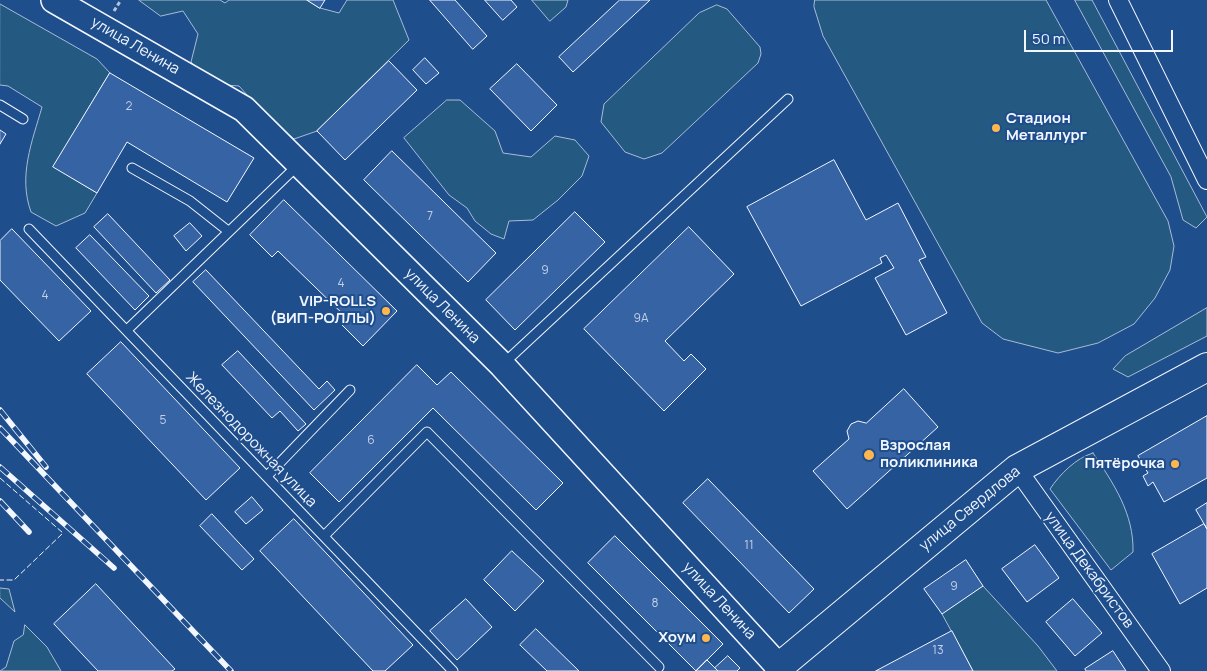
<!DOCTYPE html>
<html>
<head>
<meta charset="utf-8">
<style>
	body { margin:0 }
	#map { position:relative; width:1207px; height:671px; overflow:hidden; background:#1f4e8c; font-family:Manrope,sans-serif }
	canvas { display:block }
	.scale { position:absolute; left:1024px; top:30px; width:149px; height:22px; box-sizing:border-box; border:2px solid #f2f6ff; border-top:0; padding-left:6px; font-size:15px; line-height:18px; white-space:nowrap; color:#f2f6ff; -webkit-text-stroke:4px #1f4e8c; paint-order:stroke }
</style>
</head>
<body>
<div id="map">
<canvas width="1207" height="671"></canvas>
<div class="scale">50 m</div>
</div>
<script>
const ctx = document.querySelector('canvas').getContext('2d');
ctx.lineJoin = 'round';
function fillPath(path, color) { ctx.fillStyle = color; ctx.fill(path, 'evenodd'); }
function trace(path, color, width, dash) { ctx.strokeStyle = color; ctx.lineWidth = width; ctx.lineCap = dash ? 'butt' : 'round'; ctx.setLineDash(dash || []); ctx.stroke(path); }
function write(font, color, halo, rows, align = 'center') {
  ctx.font = font + ' Manrope,sans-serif'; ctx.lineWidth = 4; ctx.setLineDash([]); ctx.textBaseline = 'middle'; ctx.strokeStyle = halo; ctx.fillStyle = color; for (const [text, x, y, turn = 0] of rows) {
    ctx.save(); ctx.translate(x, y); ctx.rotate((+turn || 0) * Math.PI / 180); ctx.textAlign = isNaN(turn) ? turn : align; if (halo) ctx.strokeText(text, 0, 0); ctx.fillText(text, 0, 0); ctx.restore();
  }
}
const green = new Path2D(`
	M 139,0 L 220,0 L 225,3 L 229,0 L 307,0 L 320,8 L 339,13 L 347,0 L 393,0 L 409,40 L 317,131 L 294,139 L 268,118 L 239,86 L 211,84 L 191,62 L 198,34 L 183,11 L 161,16 Z
	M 532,0 L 568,0 L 566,7 L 550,21 Z
	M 815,0 L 1046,0 L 1168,221 L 1174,246 L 1170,270 L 1155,298 L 1134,324 L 1098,343 L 1058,353 L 1003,339 L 982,323 L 823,36 L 814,7 Z
	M 1075,0 L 1092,0 L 1207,217 L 1196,228 L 1183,220 L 1171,177 Z
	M 0,4 L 97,59 L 110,73 L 54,167 L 97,193 L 85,213 L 56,226 L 31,212 C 18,176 32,142 42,107 L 8,86 L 0,85 Z
	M 717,5 L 727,9 L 760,47 L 761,54 L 758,63 L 662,153 L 644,159 L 625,152 L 601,122 L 604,104 L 699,13 Z
	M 447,100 L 460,100 L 495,131 L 503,153 L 531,157 L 555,136 L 575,140 L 589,156 L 582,176 L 558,200 L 533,220 L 509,221 L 504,239 L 491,234 L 475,221 L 467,208 L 449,195 L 404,138 Z
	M 1207,308 L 1207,336 L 1128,377 L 1113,369 L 1125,356 Z
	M 1093,453 C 1114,484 1134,514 1133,552 L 1111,570 L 1050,489 C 1060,474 1076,458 1093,453 Z
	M 983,586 L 1038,646 L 1057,671 L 973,671 L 942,614 Z
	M 0,588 L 9,589 L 15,612 L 0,598 Z
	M 25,625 L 47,647 L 61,671 L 0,671 L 6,667 L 14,641 L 23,635 Z`);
const building = new Path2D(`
	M 307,0 L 325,0 L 320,8 Z
	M 430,0 L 455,0 L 487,36 L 473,49 Z
	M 485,0 L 511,0 L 517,7 L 503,20 Z
	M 620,0 L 650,0 L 573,72 L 559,57 Z
	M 425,58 L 439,73 L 426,84 L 413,70 Z
	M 389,61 L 417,90 L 345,160 L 317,131 Z
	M 517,64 L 557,105 L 531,131 L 490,89 Z
	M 110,73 L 254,158 L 227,202 L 127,142 L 97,193 L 53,167 Z
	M 0,130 L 6,134 L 0,144 Z
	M 392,151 L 496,253 L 468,282 L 364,180 Z
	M 834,160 L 866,220 L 898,203 L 926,257 L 919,260 L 947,313 L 906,335 L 875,278 L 894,268 L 886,255 L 880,258 L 882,263 L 801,306 L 747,207 Z
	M 284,200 L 397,311 L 363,346 L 342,325 L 348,319 L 278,251 L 272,257 L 250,235 Z
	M 575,212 L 605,242 L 515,330 L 486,300 Z
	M 108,214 L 170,280 L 156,293 L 94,227 Z
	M 190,223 L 202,236 L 186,251 L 174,236 Z
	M 689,227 L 734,274 L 665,341 L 684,361 L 691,354 L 706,369 L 664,411 L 584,329 Z
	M 12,229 L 91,311 L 59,341 L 0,280 L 0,241 Z
	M 90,235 L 149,296 L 135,310 L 76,248 Z
	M 206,270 L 319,389 L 327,381 L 335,390 L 314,410 L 193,282 Z
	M 121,342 L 240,468 L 206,500 L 87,374 Z
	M 238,351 L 306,424 L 298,431 L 280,411 L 272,418 L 222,365 Z
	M 417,365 L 437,385 L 451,372 L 563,483 L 536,510 L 433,408 L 339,502 L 310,473 Z
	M 904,389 L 938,427 L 847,509 L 813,471 L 849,439 L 847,431 L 851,424 L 858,421 L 866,423 Z
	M 1207,416 L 1207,478 L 1164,502 L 1153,482 L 1148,486 L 1143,476 L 1148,473 L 1138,456 Z
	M 708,479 L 814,589 L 789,613 L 683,503 Z
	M 252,497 L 263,510 L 246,524 L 235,512 Z
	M 1207,503 L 1207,529 L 1196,510 Z
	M 212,514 L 254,559 L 242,570 L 200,526 Z
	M 294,519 L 413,645 L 385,671 L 373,671 L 260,551 Z
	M 1204,524 L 1207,529 L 1207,588 L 1180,604 L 1152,554 Z
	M 615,536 L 723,644 L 696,671 L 588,563 Z
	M 1035,545 L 1059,578 L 1027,602 L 1002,569 Z
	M 512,551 L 544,581 L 515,611 L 484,580 Z
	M 966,560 L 983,586 L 942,614 L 924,589 Z
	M 96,584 L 175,669 L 172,671 L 98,671 L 54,624 Z
	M 466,599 L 492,627 L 457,660 L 430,631 Z
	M 1073,599 L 1102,633 L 1075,656 L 1046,622 Z
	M 536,629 L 579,671 L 547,671 L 520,645 Z
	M 952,631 L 973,671 L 876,671 Z
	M 1113,651 L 1126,671 L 1086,671 L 1085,669 Z
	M 728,656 L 740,668 L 737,671 L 718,671 L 715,668 Z
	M 707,660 L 718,671 L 696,671 Z`);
const path = new Path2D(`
	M 114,11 L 121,0`);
const lane = new Path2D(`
	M 0,105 L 23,119
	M 132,168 L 190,201 L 228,231
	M 29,229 L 453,671
	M 127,330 L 297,166
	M 502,365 L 788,99
	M 267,476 L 350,390
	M 324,536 L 427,432 L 659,667`);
const street = new Path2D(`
	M 1118,0 L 1207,180
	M 1017,469 L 1161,671`);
const secondary = new Path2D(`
	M 54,0 L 244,109 L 502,365 L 779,667`);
const primary = new Path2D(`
	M 781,671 L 779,667 L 1017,469 L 1207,367`);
const rail = new Path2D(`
	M 0,410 L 46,467
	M 0,428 L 231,671
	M 0,467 L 114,568
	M 0,501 L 29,532`);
const fence = new Path2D(`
	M 0,478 L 63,533 L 14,580 L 0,580`);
const markers = [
	[996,128,5,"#ffb74d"],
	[386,311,5,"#ffb74d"],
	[869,455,6,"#ffb74d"],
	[1175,464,5,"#ffb74d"],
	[706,638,5,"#ffb74d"]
];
const numberNames = [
	["2",129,107],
	["7",430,217],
	["9",545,271],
	["4",341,284],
	["4",45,296],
	["9А",641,319],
	["5",163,421],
	["6",371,441],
	["11",749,546],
	["9",954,587],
	["8",655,604],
	["13",938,651]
];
const streetNames = [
	["улица Ленина",135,46,30],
	["улица Ленина",442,306,45],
	["Железнодорожная улица",251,440,46],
	["улица Свердлова",970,509,-39],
	["улица Декабристов",1089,570,54],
	["улица Ленина",719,601,47]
];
const poiNames = [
	["Стадион",1006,119,"left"],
	["Металлург",1006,136,"left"],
	["VIP-ROLLS",376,302],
	["(ВИП-РОЛЛЫ)",376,319],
	["Взрослая",880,446,"left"],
	["поликлиника",880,463,"left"],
	["Пятёрочка",1165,464],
	["Хоум",696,638]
];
fillPath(green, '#245a82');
trace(green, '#a8bbd7', 1);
fillPath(building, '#3563a3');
trace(building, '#f2f6ff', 1);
trace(lane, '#f2f6ff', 11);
trace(street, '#f2f6ff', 20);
trace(secondary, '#f2f6ff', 28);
trace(primary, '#f2f6ff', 30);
trace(path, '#b3c4dc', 3, [4, 2.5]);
trace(lane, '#1f4e8c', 9);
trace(street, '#1f4e8c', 18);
trace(secondary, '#1f4e8c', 25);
trace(primary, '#1f4e8c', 28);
trace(rail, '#f2f6ff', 5.5);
trace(rail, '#1f4e8c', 4, [11]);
trace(fence, '#f2f6ff', 1, [6, 2.5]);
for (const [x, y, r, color] of markers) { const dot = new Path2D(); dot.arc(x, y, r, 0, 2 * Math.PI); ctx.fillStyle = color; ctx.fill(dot); trace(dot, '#1f4e8c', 2); }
write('12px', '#c3d1e8', null, numberNames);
write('15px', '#f2f6ff', '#1f4e8c', streetNames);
write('bold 15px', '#f2f6ff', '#1f4e8c', poiNames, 'right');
</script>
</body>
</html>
